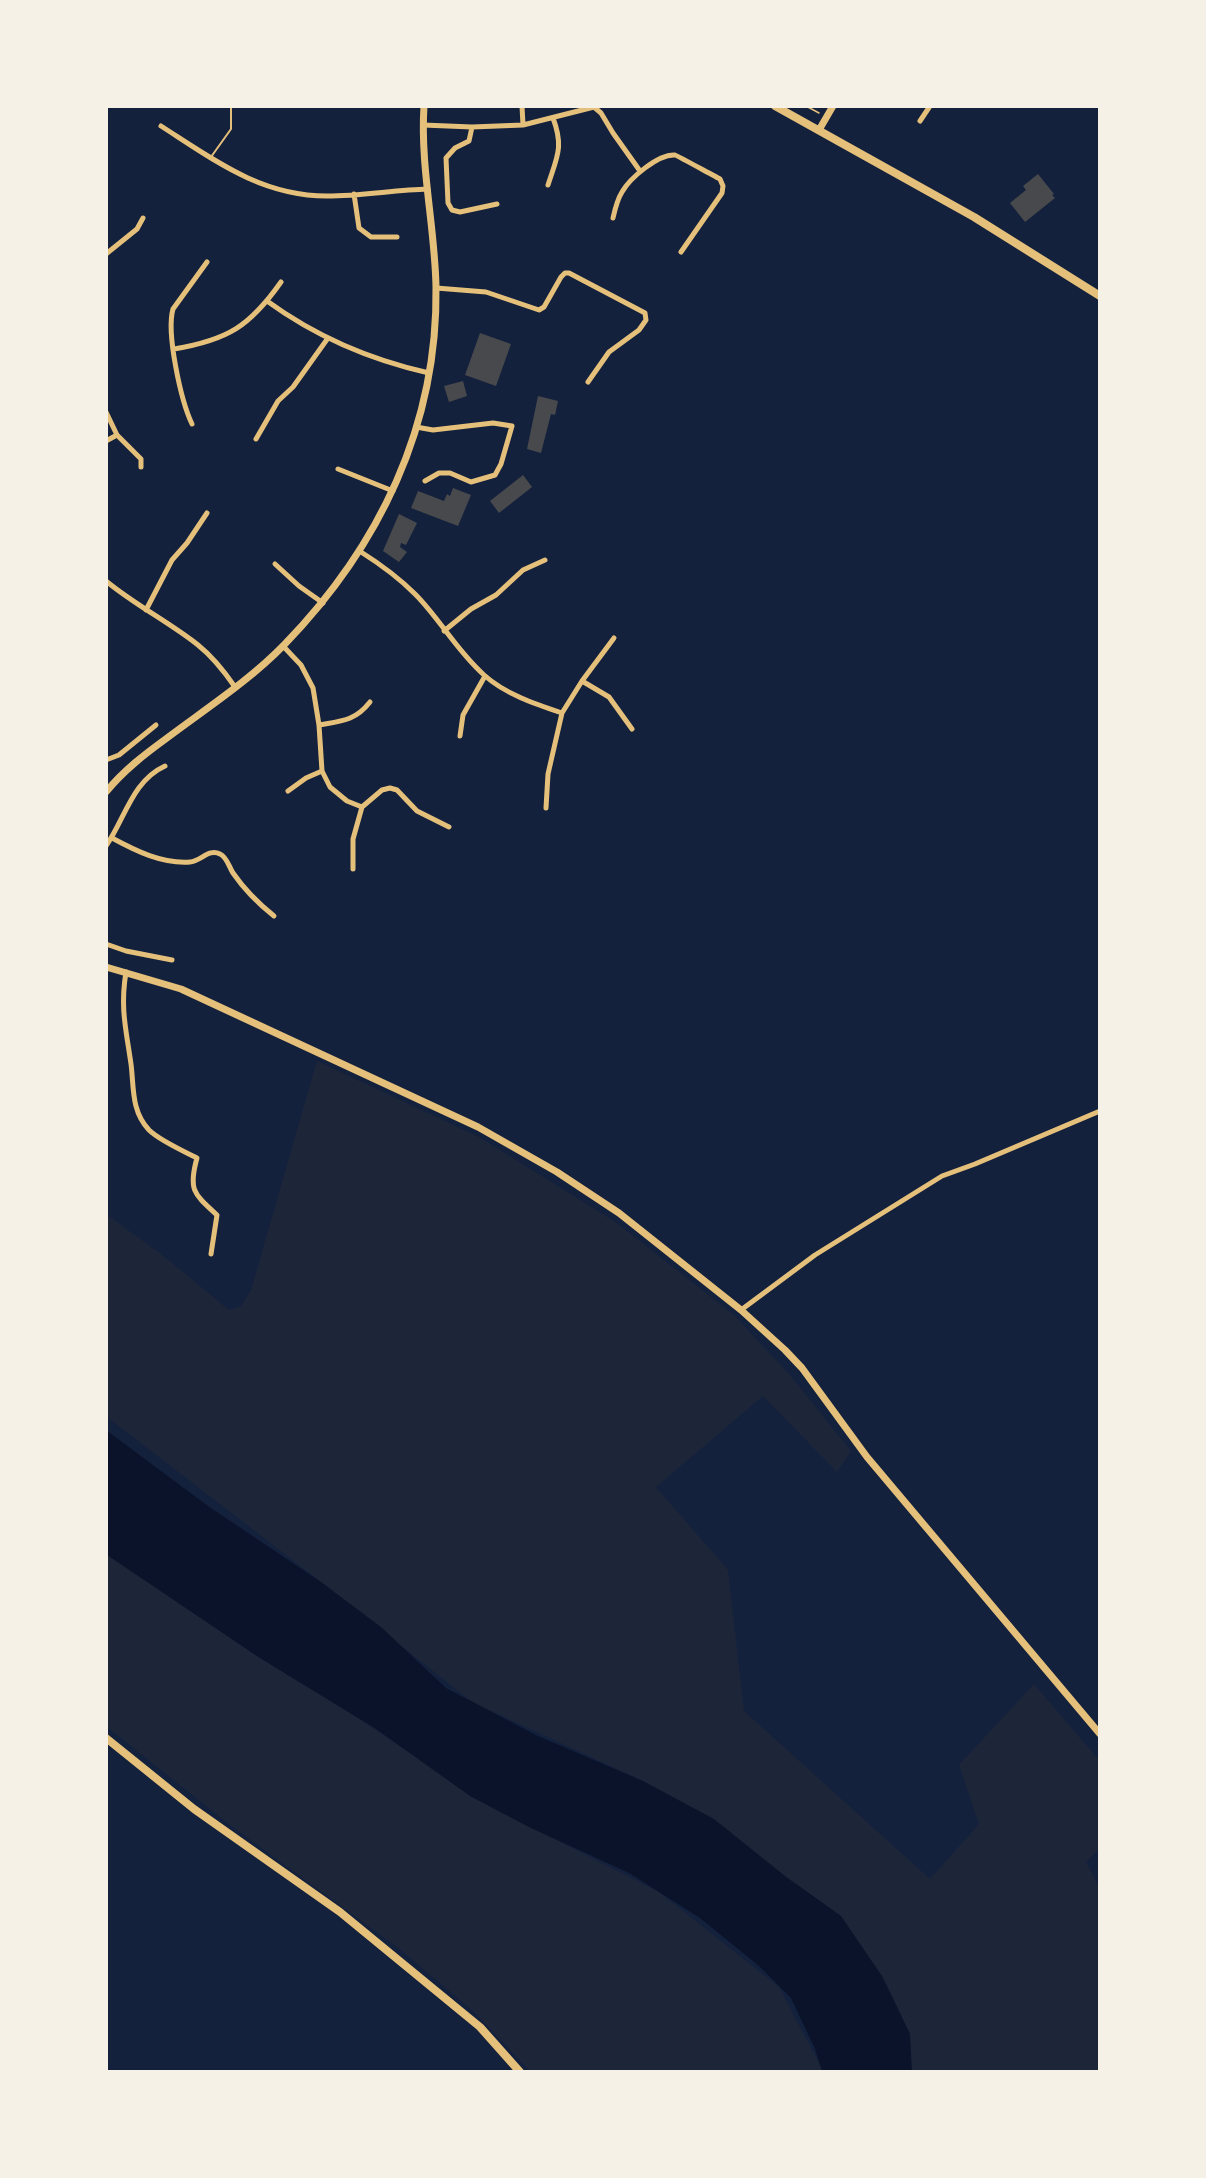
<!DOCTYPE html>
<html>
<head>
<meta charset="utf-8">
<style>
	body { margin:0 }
	#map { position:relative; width:1206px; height:2178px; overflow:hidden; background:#14213d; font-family:Karla,sans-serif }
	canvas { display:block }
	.frame { position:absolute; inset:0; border:108px solid #f6f1e7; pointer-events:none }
</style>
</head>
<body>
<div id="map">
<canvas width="1206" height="2178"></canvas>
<div class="frame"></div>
</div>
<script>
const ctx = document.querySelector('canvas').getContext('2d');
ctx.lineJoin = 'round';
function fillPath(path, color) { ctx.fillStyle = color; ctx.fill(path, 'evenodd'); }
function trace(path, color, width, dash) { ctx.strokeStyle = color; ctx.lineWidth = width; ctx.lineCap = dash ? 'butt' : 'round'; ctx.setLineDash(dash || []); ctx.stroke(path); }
const green = new Path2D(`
	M 317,1061 L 479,1137 L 614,1221 L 734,1315 L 790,1375 L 851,1451 L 837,1472 L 763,1396 L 656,1487 L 728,1570 L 744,1711 L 930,1879 L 979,1824 L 959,1765 L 1034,1684 L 1099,1760 L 1099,1849 L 1086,1862 L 1099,1887 L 1099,2071 L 910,2071 L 910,2034 L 886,1983 L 827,1906 L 643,1781 L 472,1702 L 321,1582 L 107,1417 L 106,1214 L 161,1254 L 229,1310 L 241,1306 L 251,1290 Z
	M 106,1553 L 252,1653 L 346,1710 L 491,1807 L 659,1892 L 779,1987 L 819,2063 L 822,2071 L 530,2071 L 473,2011 L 397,1947 L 230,1825 L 107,1727 Z`);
const water = new Path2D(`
	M 106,1430 L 208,1506 L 321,1582 L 381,1627 L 446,1688 L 538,1736 L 643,1781 L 714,1819 L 785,1876 L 841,1916 L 882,1976 L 910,2034 L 912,2071 L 822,2071 L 815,2049 L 791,1998 L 759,1966 L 700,1918 L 629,1873 L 529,1827 L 470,1796 L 376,1729 L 260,1658 L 107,1555 Z`);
const building = new Path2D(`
	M 1038,174 L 1054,194 L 1052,195 L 1055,198 L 1025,222 L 1010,203 L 1026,190 L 1023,186 Z
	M 480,333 L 511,344 L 496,386 L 465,375 Z
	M 463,381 L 467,396 L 449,402 L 444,386 Z
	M 538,396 L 558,401 L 555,415 L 551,414 L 541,453 L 527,449 Z
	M 523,475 L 532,487 L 499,513 L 490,501 Z
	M 453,488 L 471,495 L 458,526 L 411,508 L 418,491 L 444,501 L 447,494 L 450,496 Z
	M 399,514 L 417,523 L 406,545 L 401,543 L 400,547 L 407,552 L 399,562 L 383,551 Z`);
const path = new Path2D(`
	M 806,106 L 819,113`);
const service = new Path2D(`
	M 267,106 L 268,107
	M 211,157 L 231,129 L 231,106`);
const minor = new Path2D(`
	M 522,106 L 523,125
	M 920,121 L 930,106
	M 423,125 L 472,127 L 523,125 L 594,107 L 601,113 L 613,133 L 640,171
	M 161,126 C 214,160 261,196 327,196 C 361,196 394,190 428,189
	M 472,127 L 469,141 L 455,148 L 446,158 L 448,203 L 452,210 L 460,212 L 497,204
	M 548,185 C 557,157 564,147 553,118
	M 354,194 L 359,228 L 371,237 L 397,237
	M 613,218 C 615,209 617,200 622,192 C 630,178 658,154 675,155 C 678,156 714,176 720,179 L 723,186 L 722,193 L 681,252
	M 106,254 L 137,229 L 143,218
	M 436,288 L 486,292 L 539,310 L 544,307 L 561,277 L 565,273 L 569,273 L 645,313 L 646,320 L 639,330 L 609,352 L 588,382
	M 267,301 C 315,336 371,360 429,373
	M 174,349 C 228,340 250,326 281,282
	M 106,412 L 117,435 L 106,441
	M 192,424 C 181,401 166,333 173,309 L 207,262
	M 416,427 L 433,430 L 493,423 L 512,426 L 501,464 L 495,475 L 471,482 L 450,473 L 439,473 L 425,481
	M 117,435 L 141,459 L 141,467
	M 256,439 L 278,401 L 293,387 L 328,338
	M 338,469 L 393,491
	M 361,552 C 380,564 399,578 415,594 C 440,619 456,650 484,675 C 505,694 535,704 562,713 L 548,774 L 546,808
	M 275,564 L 299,586 L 323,603
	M 106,581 C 135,605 169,622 198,645 C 213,657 224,671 235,687
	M 146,610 L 172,560 L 187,543 L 207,513
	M 444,631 L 471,609 L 496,595 L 523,570 L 545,560
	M 283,646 L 301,665 L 313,688 L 319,725 L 322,771 L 330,787 L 347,801 L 362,807 L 353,839 L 353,869
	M 582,681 L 609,697 L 632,729
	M 562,713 L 582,681 L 614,638
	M 319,725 C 342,721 355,721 370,702
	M 460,736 L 463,715 L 485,676
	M 106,760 L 119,755 L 156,725
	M 288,791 L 306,778 L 322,771
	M 362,807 L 382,790 L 390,788 L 397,790 L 417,811 L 449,827
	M 112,838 C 136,851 162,864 190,862 C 201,861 209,848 220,854 C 227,857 229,867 233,873 C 244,889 259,904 274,916
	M 106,846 C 125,819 132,781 165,766
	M 106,944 L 126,951 L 172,960
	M 126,972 C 120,1008 126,1029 131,1064 C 134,1087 131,1111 149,1130 C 159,1140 183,1151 197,1158 C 188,1190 194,1194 217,1215 L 211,1254
	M 741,1310 L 815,1255 L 942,1176 L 975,1164 L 1100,1111`);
const tertiary = new Path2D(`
	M 819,130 L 833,106
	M 106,792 C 124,770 145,754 167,738 C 207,708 250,680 284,645 C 379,547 438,426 436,287 C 435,227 420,167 424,106
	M 106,967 L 181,989 L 478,1127 L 557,1172 L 619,1213 L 741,1310 L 785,1350 L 802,1368 L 867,1457 L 1100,1734`);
const primary = new Path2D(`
	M 106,1738 L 194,1809 L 340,1912 L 480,2027 L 520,2072`);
const trunk = new Path2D(`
	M 775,106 L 974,217 L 1100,296`);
fillPath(green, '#1d2539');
fillPath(water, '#0b132b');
fillPath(building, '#48494c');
trace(path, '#e5c07b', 1.5);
trace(service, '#e5c07b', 2);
trace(minor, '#e5c07b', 5);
trace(tertiary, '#e5c07b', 7);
trace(primary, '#e5c07b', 8);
trace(trunk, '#e5c07b', 8);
</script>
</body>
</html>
